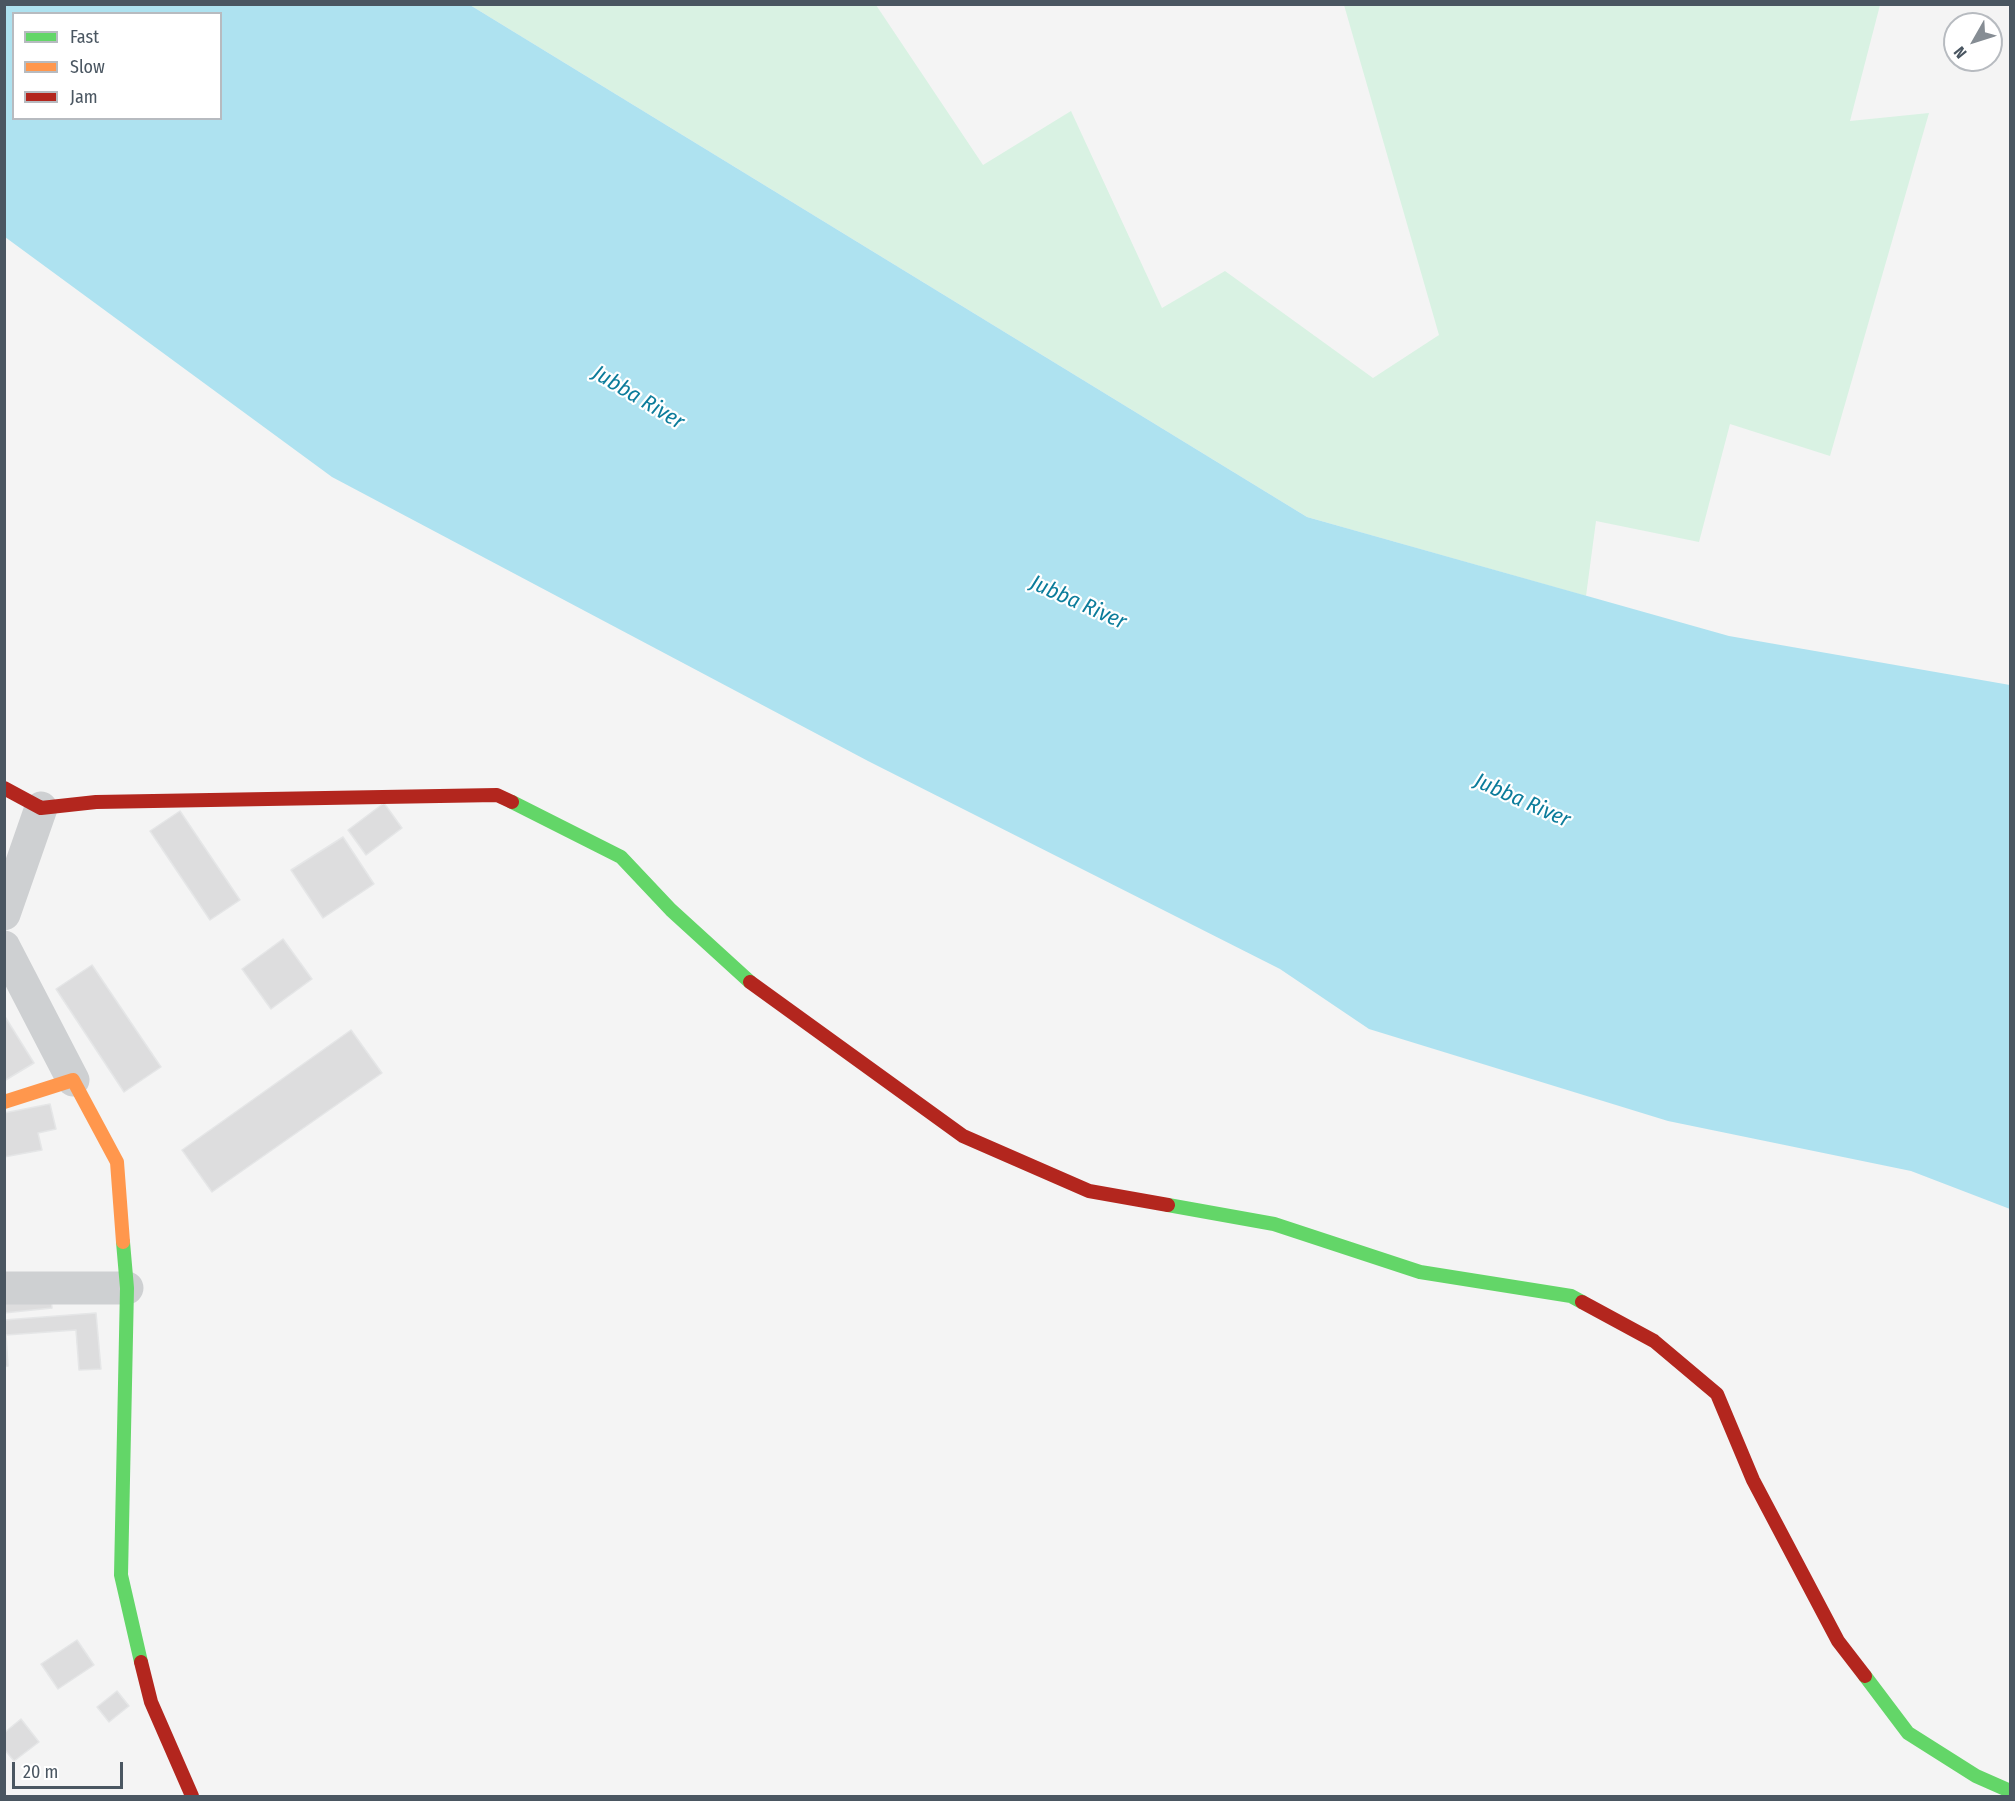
<!DOCTYPE html>
<html>
<head>
<meta charset="utf-8">
<style>
	body { margin:0 }
	#map { position:relative; width:2015px; height:1801px; overflow:hidden; background:#f4f4f4; font-family:"Fira Sans Condensed",sans-serif }
	canvas { display:block }
	.frame { position:absolute; inset:0; border:6px solid #4a5661; pointer-events:none }
	.legend { position:absolute; left:12px; top:12px; width:210px; height:108px; box-sizing:border-box; background:#fff; border:2px solid #b7bbc0; margin:0; padding:8px 10px; list-style:none; font-size:18px; color:#4a5661 }
	.legend li { display:flex; align-items:center; gap:12px; height:30px }
	.legend b { width:30px; border:2px solid #b7bbc0 }
	.north { position:absolute; left:1943px; top:12px; width:60px; height:60px; box-sizing:border-box; background:#fff; border:2px solid #b7bbc0; border-radius:50%; rotate:231deg; font-size:16px; font-weight:700; line-height:24px; text-align:center; color:#4a5661 }
	.north::after { content:''; display:block; margin:auto; width:21px; height:27px; background:#868d94; clip-path:polygon(50% 0,100% 100%,50% 72%,0 100%) }
	.scale { position:absolute; left:12px; top:1762px; width:111px; height:27px; box-sizing:border-box; border:3px solid #4a5661; border-top:0; padding-left:8px; font-size:18px; line-height:21px; white-space:nowrap; color:#4a5661; -webkit-text-stroke:4px #fff; paint-order:stroke }
</style>
</head>
<body>
<div id="map">
<canvas width="2015" height="1801"></canvas>
<div class="frame"></div>
<ul class="legend">
<li><b style="height:8px;background:#63d668"></b>Fast</li>
<li><b style="height:8px;background:#ff974d"></b>Slow</li>
<li><b style="height:8px;background:#b3261e"></b>Jam</li>
</ul>
<div class="north">N</div>
<div class="scale">20 m</div>
</div>
<script>
const ctx = document.querySelector('canvas').getContext('2d');
ctx.lineJoin = 'round';
function fillPath(path, color) { ctx.fillStyle = color; ctx.fill(path, 'evenodd'); }
function trace(path, color, width, dash) { ctx.strokeStyle = color; ctx.lineWidth = width; ctx.lineCap = dash ? 'butt' : 'round'; ctx.setLineDash(dash || []); ctx.stroke(path); }
function write(font, color, halo, rows, align = 'center') {
  ctx.font = font + ' "Fira Sans Condensed",sans-serif'; ctx.lineWidth = 4.5; ctx.setLineDash([]); ctx.textBaseline = 'middle'; ctx.strokeStyle = halo; ctx.fillStyle = color; for (const [text, x, y, turn = 0] of rows) {
    ctx.save(); ctx.translate(x, y); ctx.rotate((+turn || 0) * Math.PI / 180); ctx.textAlign = isNaN(turn) ? turn : align; if (halo) ctx.strokeText(text, 0, 0); ctx.fillText(text, 0, 0); ctx.restore();
  }
}
const green = new Path2D(`
	M 470,5 L 876,5 L 983,165 L 1071,111 L 1162,308 L 1225,271 L 1373,378 L 1439,335 L 1344,5 L 1880,5 L 1850,121 L 1929,113 L 1830,456 L 1730,424 L 1699,542 L 1596,521 L 1586,596 L 1307,517 Z`);
const water = new Path2D(`
	M 5,4 L 470,5 L 1307,517 L 1729,636 L 2010,685 L 2010,1209 L 1911,1171 L 1668,1121 L 1369,1029 L 1280,969 L 868,761 L 332,477 L 5,237 ZM 14,14 L 220,14 L 220,118 L 14,118 Z`);
const building = new Path2D(`
	M 384,803 L 402,828 L 366,855 L 348,830 Z
	M 180,811 L 240,900 L 210,920 L 150,831 Z
	M 343,837 L 374,884 L 323,918 L 291,870 Z
	M 283,939 L 312,979 L 271,1009 L 242,969 Z
	M 92,965 L 161,1067 L 124,1092 L 56,989 Z
	M 4,1015 L 34,1063 L 4,1081 Z
	M 351,1030 L 382,1073 L 212,1192 L 182,1150 Z
	M 50,1104 L 56,1129 L 38,1133 L 42,1150 L 4,1157 L 4,1113 Z
	M 50,1290 L 52,1308 L 4,1313 L 4,1295 Z
	M 96,1313 L 101,1369 L 79,1370 L 76,1330 L 6,1335 L 8,1366 L 4,1367 L 4,1320 Z
	M 77,1640 L 94,1665 L 58,1689 L 41,1664 Z
	M 117,1691 L 129,1706 L 109,1722 L 97,1707 Z
	M 21,1719 L 39,1742 L 14,1761 L 4,1749 L 4,1733 Z`);
const street = new Path2D(`
	M 4,914 L 41,808
	M 4,947 L 73,1080
	M 4,1288 L 127,1288`);
const fast = new Path2D(`
	M 512,802 L 621,857 L 671,910 L 750,982
	M 1168,1205 L 1274,1224 L 1420,1272 L 1571,1296 L 1582,1302
	M 123,1242 L 127,1288 L 121,1575 L 141,1662
	M 1865,1676 L 1908,1733 L 1976,1776 L 2010,1791`);
const slow = new Path2D(`
	M 4,1102 L 73,1080 L 117,1162 L 123,1242`);
const jam = new Path2D(`
	M 4,788 L 41,808 L 96,802 L 497,795 L 512,802
	M 750,982 L 963,1136 L 1089,1191 L 1168,1205
	M 1582,1302 L 1654,1341 L 1717,1394 L 1753,1480 L 1838,1641 L 1865,1676
	M 141,1662 L 151,1702 L 192,1796`);
const waterNames = [
	["Jubba River",638,398,31],
	["Jubba River",1078,603,24],
	["Jubba River",1522,801,24]
];
fillPath(green, '#d9f2e3');
fillPath(water, '#aee2f0');
fillPath(building, '#ddddde');
trace(building, '#e5e6e7', 1.5);
trace(street, '#ced0d2', 33);
trace(fast, '#63d668', 14);
trace(slow, '#ff974d', 14);
trace(jam, '#b3261e', 14);
write('italic 22px', '#0c7c9b', '#fff', waterNames);
</script>
</body>
</html>
